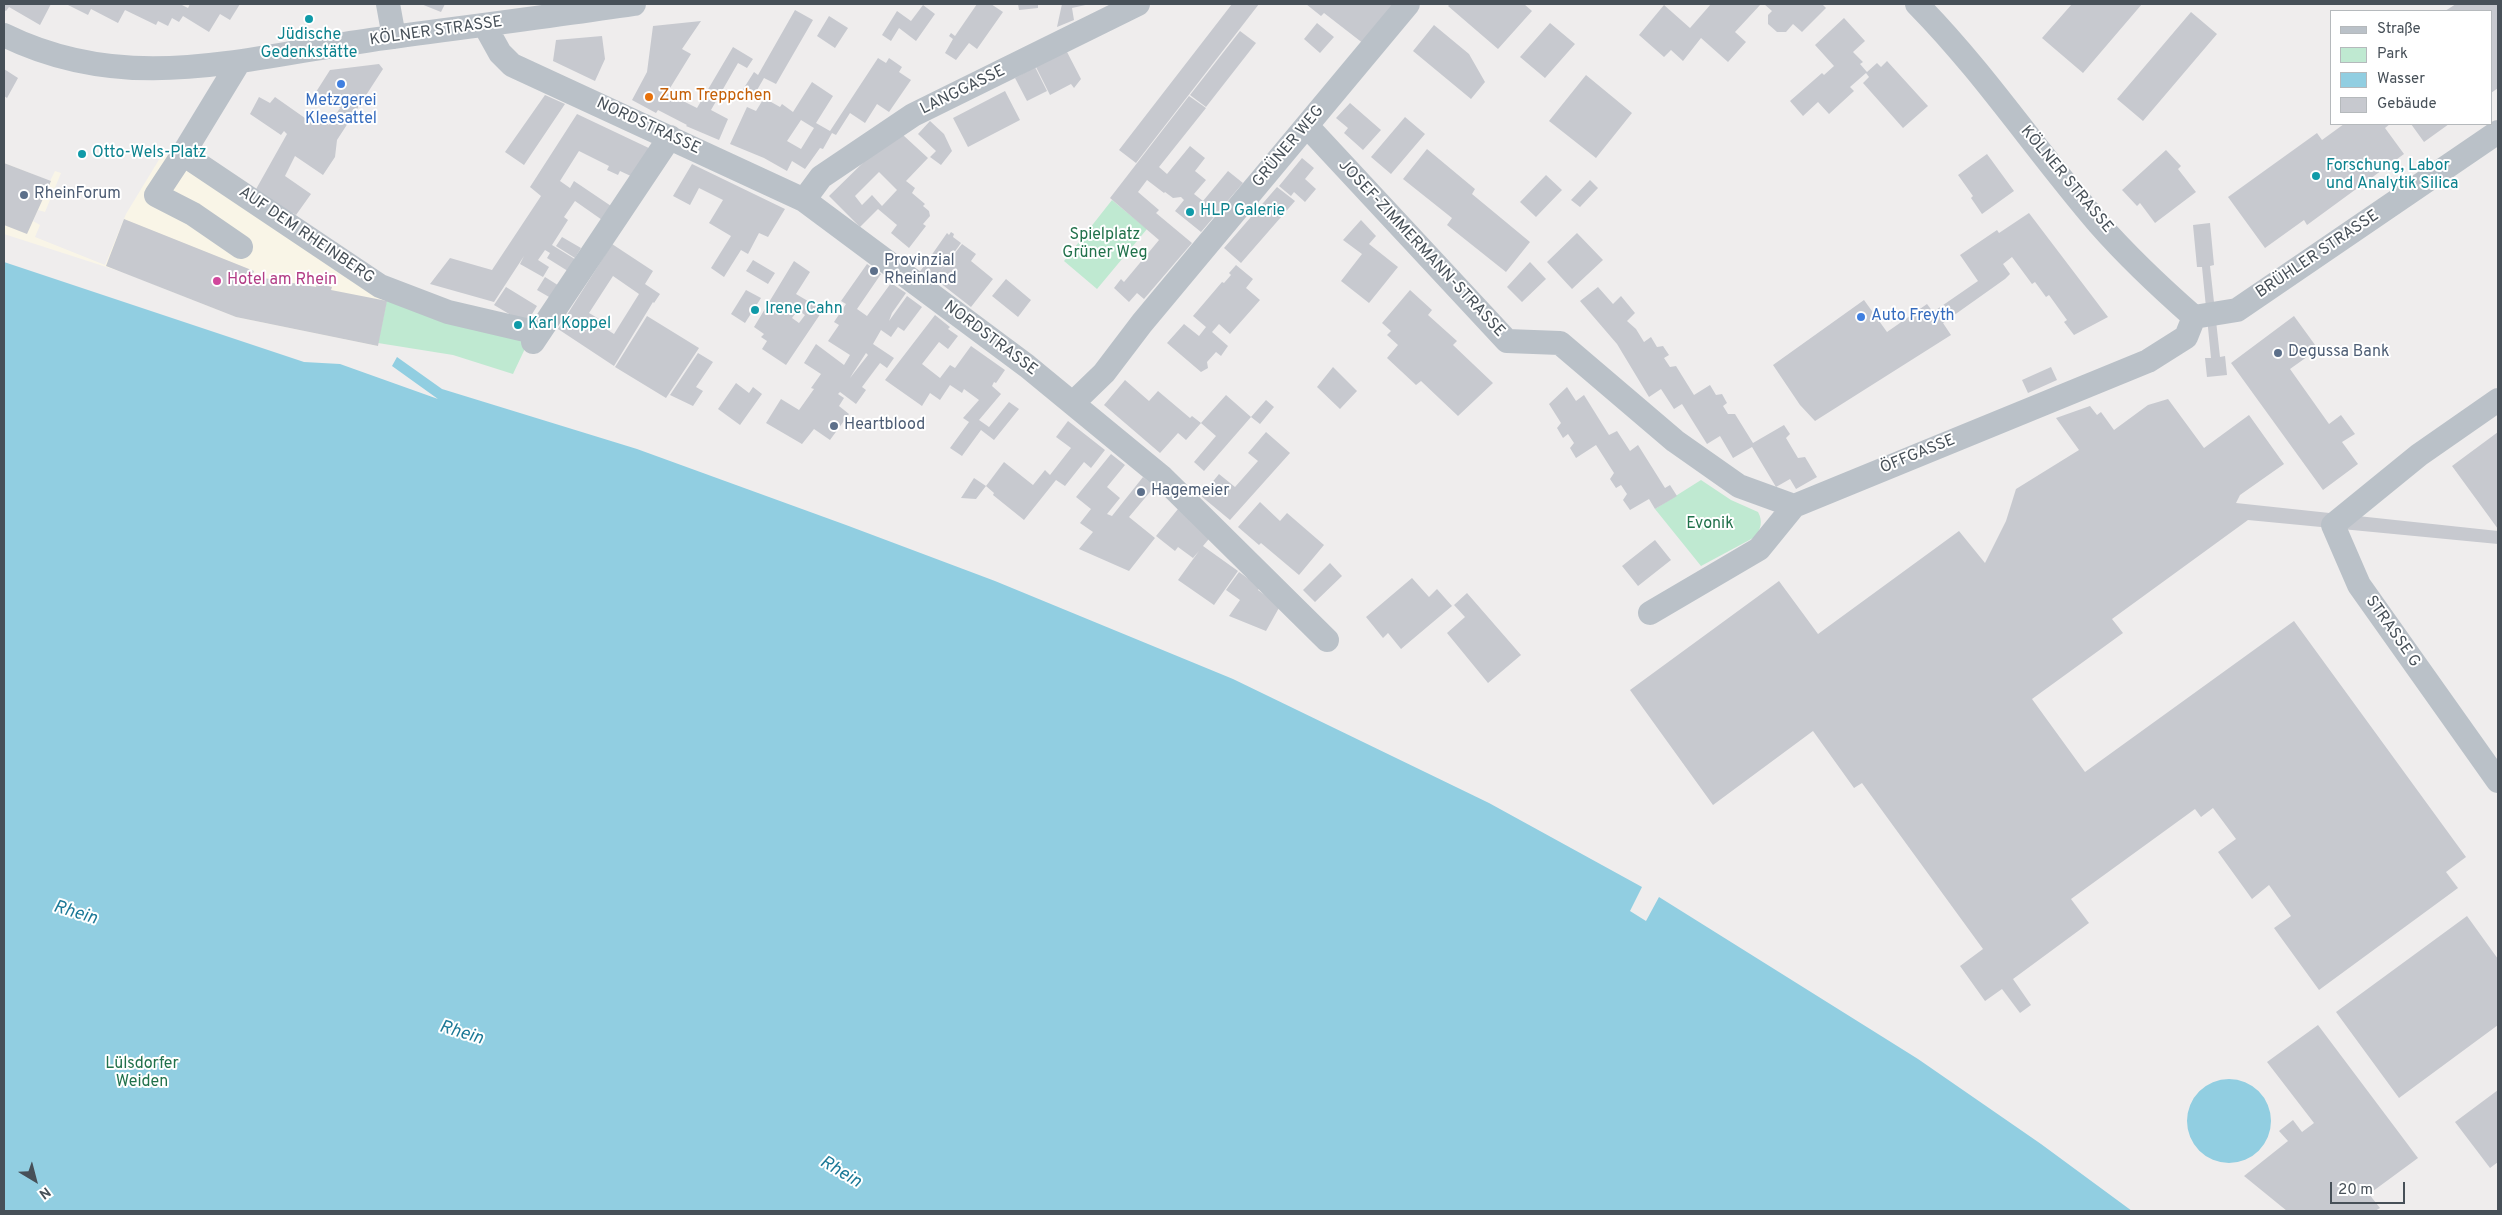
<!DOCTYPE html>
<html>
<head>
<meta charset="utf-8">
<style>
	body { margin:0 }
	#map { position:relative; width:2502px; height:1215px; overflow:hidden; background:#efeded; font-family:Overpass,sans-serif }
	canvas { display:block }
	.frame { position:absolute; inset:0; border:5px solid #475058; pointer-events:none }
	.legend { position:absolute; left:2330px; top:10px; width:162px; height:115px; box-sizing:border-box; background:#fff; border:1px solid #b5b9bc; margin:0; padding:6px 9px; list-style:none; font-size:15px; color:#475058 }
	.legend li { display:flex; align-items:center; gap:10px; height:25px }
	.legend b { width:25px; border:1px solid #b5b9bc }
	.north { position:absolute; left:10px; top:1155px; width:50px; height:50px; -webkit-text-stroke:4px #fff; paint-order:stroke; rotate:143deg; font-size:14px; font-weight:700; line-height:20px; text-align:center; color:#475058 }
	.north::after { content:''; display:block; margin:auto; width:18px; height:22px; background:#475058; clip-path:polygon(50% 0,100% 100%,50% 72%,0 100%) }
	.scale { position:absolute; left:2330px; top:1182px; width:75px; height:22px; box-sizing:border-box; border:2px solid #475058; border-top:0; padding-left:6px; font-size:15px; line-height:18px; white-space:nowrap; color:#475058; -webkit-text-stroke:4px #fff; paint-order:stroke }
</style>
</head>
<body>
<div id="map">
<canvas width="2502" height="1215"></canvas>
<div class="frame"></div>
<ul class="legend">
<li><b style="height:6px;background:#bac1c8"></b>Straße</li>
<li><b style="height:14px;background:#bfe9d1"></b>Park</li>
<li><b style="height:14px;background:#91cee1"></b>Wasser</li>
<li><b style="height:14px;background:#c7c9cf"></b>Gebäude</li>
</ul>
<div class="north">N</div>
<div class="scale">20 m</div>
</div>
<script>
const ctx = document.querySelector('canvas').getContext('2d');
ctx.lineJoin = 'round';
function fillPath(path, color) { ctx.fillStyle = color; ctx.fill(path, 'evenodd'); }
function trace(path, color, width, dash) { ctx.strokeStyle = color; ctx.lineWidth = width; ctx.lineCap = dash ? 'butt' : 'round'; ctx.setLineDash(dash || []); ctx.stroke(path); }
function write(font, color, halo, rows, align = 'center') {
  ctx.font = font + ' Overpass,sans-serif'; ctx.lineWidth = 4; ctx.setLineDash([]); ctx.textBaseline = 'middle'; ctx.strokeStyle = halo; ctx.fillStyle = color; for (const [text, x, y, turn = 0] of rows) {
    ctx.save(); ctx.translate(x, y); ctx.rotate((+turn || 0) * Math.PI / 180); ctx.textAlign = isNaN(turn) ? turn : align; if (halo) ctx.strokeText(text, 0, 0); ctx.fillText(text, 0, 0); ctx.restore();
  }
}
const commercial = new Path2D(`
	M 163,153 L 270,221 L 387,300 L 378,346 L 236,317 L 125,273 L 4,234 L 4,163 L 50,181 L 55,171 L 61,173 L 45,212 L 38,210 L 33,221 L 40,225 L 35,237 L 105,265 L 126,214 Z`);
const green = new Path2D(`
	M 1112,200 L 1147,229 L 1097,289 L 1064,261 Z
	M 387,299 L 530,338 L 513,374 L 453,355 L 378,343 Z
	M 1701,480 L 1731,500 L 1758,512 C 1763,521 1761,529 1755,537 L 1701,566 L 1655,509 Z`);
const water = new Path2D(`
	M 4,262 L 304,362 L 340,364 L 438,399 L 392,366 L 397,357 L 442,389 L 637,449 L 846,525 L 995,581 L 1233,679 L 1489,803 L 1642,887 L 1630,911 L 1646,921 L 1659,897 L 1918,1059 L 2041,1144 L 2132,1211 L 4,1211 Z
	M2187 1121a42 42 0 1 1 84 0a42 42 0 1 1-84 0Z`);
const building = new Path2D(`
	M 4,4 L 51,4 L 40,25 L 9,7 L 6,11 L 4,10 Z
	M 66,4 L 180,4 L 188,8 L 190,4 L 240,4 L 230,20 L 220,14 L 209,32 L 183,16 L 179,22 L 172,18 L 168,26 L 158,21 L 156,25 L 125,10 L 118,23 L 91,9 L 88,15 Z
	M 421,4 L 445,4 L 441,12 Z
	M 977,4 L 991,4 L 1003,12 L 977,49 L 969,43 L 956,60 L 945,53 L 953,39 L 949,36 L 951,33 L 955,36 Z
	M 1018,4 L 1038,4 L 1038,8 L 1019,10 Z
	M 1062,4 L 1090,4 L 1072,8 L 1074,20 L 1057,27 Z
	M 1232,4 L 1259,4 L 1136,163 L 1119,150 Z
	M 1306,4 L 1398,4 L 1364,44 L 1324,13 L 1321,16 Z
	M 1450,4 L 1524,4 L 1532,11 L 1498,49 L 1448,6 Z
	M 1711,4 L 1761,4 L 1735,32 L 1746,42 L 1728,62 L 1701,38 L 1683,61 L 1671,50 L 1664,57 L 1639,35 L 1664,5 L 1690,28 Z
	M 1764,4 L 1822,4 L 1826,8 L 1802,32 L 1793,24 L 1786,32 L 1777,32 L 1768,24 L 1768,15 L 1772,11 Z
	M 2072,4 L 2142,4 L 2083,73 L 2042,38 Z
	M 2456,4 L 2498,4 L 2498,88 L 2491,93 L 2491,11 L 2445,11 Z
	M 923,5 L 935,14 L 916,41 L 899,28 L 891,41 L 882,35 L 897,11 L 911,21 Z
	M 795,10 L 813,20 L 776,84 L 764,78 L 753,97 L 742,91 L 754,72 L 758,75 Z
	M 2191,12 L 2217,34 L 2143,121 L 2117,99 Z
	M 829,16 L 848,28 L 835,48 L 817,36 Z
	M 1844,18 L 1865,41 L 1853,52 L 1863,62 L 1860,64 L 1867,72 L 1877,63 L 1881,67 L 1887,61 L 1928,106 L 1903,128 L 1863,83 L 1869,77 L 1866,73 L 1850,87 L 1854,91 L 1829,114 L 1818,102 L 1803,116 L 1790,101 L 1822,73 L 1824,75 L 1834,66 L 1815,45 Z
	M 701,21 L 682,49 L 691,54 L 667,93 L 697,108 L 733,47 L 753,59 L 747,68 L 738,63 L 711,110 L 728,119 L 719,140 L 686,126 L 687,125 L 658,110 L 656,113 L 632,100 L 647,72 L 653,26 Z
	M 1317,23 L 1334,37 L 1320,53 L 1304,39 Z
	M 1550,23 L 1575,44 L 1545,78 L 1520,57 Z
	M 1434,25 L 1469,54 L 1485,82 L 1471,99 L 1413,51 Z
	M 1240,31 L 1256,43 L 1206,107 L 1190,95 Z
	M 602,36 L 605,59 L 595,81 L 553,61 L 556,40 Z
	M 1066,50 L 1081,79 L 1074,88 L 1071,84 L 1050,95 L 1035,65 Z
	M 878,58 L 886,63 L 889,58 L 902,67 L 899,72 L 911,80 L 889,112 L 877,104 L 865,123 L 850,113 L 836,135 L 832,133 L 823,149 L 820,148 L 805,169 L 792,161 L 787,171 L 764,158 L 730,144 L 747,107 L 756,111 L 764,98 L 780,107 L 782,104 L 793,112 L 812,82 L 833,96 L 816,123 L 830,131 ZM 801,120 L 814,128 L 801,149 L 787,141 Z
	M 379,64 L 383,69 L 337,140 L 335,157 L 323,175 L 295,156 L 285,176 L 311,194 L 296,215 L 293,213 L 291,215 L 255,191 L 287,134 L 284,131 L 281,135 L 250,114 L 259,97 L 270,103 L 275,97 L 312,123 L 316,116 L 329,125 L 340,108 L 316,92 L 330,70 Z
	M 1035,67 L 1047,91 L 1027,101 L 1015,78 Z
	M 4,69 L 18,78 L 7,98 L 4,96 Z
	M 1586,75 L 1632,113 L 1596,158 L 1549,121 Z
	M 1005,91 L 1020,120 L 968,147 L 953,118 Z
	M 545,95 L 565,104 L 524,165 L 505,152 Z
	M 1189,96 L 1206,108 L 1159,167 L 1167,174 L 1190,146 L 1205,158 L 1195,171 L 1206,180 L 1194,194 L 1203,201 L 1228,171 L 1243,183 L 1201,232 L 1175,211 L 1184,200 L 1181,197 L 1173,198 L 1165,192 L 1164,193 L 1147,180 L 1138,192 L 1159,210 L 1156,213 L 1192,243 L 1144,299 L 1137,293 L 1129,302 L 1114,288 L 1121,279 L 1124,282 L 1159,240 L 1110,198 Z
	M 1350,103 L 1381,130 L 1363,150 L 1344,133 L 1348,128 L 1336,118 Z
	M 577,114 L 653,150 L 635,178 L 620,171 L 618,175 L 607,170 L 609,166 L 579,151 L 560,181 L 570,188 L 574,181 L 614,208 L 605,222 L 575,201 L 564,217 L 568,220 L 552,245 L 578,261 L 571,273 L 547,258 L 550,253 L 545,250 L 538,260 L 549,267 L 543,277 L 520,264 L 524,256 L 494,302 L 430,284 L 450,258 L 492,270 L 541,196 L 530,187 Z
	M 1405,117 L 1425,134 L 1391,174 L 1371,157 Z
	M 930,121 L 944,134 L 952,151 L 941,165 L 930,157 L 936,151 L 918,134 Z
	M 2344,124 L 2390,124 L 2385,128 L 2404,154 L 2307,225 L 2304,220 L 2265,248 L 2228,197 L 2317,133 L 2322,140 Z
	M 2411,124 L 2449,124 L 2424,142 Z
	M 903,135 L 928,158 L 906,181 L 915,188 L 912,193 L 925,204 L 923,206 L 929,211 L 930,216 L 923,224 L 926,226 L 909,248 L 891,233 L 897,225 L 878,209 L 860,227 L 829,196 L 875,151 ZM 879,172 L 897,190 L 882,206 L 872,195 L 862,205 L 855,196 Z
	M 1427,149 L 1475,189 L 1472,194 L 1530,242 L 1506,272 L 1447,225 L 1452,218 L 1403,179 Z
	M 2166,150 L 2181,166 L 2178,169 L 2196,192 L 2155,223 L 2140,203 L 2137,206 L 2122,190 Z
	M 1987,154 L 2014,191 L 1982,214 L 1971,198 L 1973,196 L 1958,175 Z
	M 1302,158 L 1314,168 L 1305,179 L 1316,189 L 1305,202 L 1294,192 L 1291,196 L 1279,186 Z
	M 4,163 L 51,181 L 27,234 L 4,225 Z
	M 692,164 L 785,209 L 768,237 L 759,233 L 748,254 L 741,250 L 724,277 L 711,268 L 731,236 L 709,223 L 723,200 L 699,188 L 690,205 L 673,196 Z
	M 1546,175 L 1562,190 L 1536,217 L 1520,202 Z
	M 1590,180 L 1598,188 L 1580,207 L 1571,200 Z
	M 1277,187 L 1295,201 L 1241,263 L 1224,248 Z
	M 2029,213 L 2108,317 L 2074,335 L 2064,322 L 2067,320 L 2049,295 L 2046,297 L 2035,282 L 2032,284 L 2012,257 L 2003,264 L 2010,274 L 2005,279 L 1943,323 L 1951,335 L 1815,421 L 1800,405 L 1773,365 L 1864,300 L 1887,332 L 1927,304 L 1933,312 L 1978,281 L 1960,255 L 1997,230 L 1999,233 Z
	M 124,219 L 254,271 L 252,276 L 316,287 L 317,284 L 324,285 L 332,287 L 331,290 L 387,301 L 378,346 L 236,317 L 106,266 Z
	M 1361,220 L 1376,236 L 1369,244 L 1398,267 L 1369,303 L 1341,281 L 1362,254 L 1343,240 Z
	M 2210,223 L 2214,265 L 2210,266 L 2220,357 L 2225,356 L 2227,375 L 2207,377 L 2205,358 L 2211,358 L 2202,267 L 2197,267 L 2193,225 Z
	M 951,232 L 954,234 L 953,237 L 961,243 L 940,272 L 962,244 L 976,254 L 971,261 L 993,279 L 971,307 L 935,279 L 932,283 L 919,273 L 947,233 L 949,235 Z
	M 1577,233 L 1603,260 L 1572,289 L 1547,262 Z
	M 562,237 L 581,248 L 575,258 L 556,246 Z
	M 612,244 L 653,271 L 645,284 L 660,294 L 654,303 L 653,302 L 614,366 L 558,329 ZM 613,276 L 639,294 L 614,334 L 603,327 L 606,323 L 589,313 Z
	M 753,260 L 775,273 L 768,284 L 746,271 Z
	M 794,261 L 810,272 L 796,294 L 823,310 L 786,365 L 762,349 L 767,341 L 761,337 L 764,334 L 754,327 ZM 798,310 L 805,315 L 799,323 L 792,318 Z
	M 1530,262 L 1546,279 L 1522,302 L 1507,287 Z
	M 867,264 L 881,274 L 857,309 L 867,316 L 891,283 L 906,293 L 892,313 L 889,321 L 907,296 L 922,307 L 904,331 L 898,327 L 891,337 L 881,330 L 873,344 L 894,358 L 887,368 L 880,363 L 862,387 L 866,390 L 856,404 L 840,392 L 838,394 L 844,398 L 839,406 L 849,414 L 830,440 L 814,429 L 802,444 L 766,423 L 781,399 L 799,410 L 814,389 L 811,388 L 821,374 L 804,363 L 816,344 L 844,365 L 850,355 L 828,341 L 839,325 L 834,322 L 846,304 L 841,301 ZM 866,353 L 868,355 L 850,378 L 853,373 Z
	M 1236,265 L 1253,279 L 1246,288 L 1260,300 L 1230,334 L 1219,324 L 1212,332 L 1228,346 L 1221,356 L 1216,352 L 1207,362 L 1208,368 L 1201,372 L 1167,343 L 1184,324 L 1199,336 L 1206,327 L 1193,316 L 1222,282 L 1224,283 L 1231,275 L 1229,273 Z
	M 545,277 L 564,289 L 556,301 L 537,290 Z
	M 1006,279 L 1031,300 L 1018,317 L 992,296 Z
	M 506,287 L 537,306 L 526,324 L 494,305 Z
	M 1598,287 L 1613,304 L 1621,296 L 1635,313 L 1627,321 L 1636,329 L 1644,342 L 1651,337 L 1657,347 L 1663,346 L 1669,355 L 1664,358 L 1670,367 L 1676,366 L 1694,395 L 1710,385 L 1716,395 L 1722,394 L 1727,403 L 1723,406 L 1728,414 L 1735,414 L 1753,443 L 1784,425 L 1790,434 L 1786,438 L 1798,458 L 1805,457 L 1817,477 L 1796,489 L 1790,479 L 1776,487 L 1752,447 L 1733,458 L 1720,436 L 1707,444 L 1682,404 L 1674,409 L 1661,389 L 1649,397 L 1617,344 L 1580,301 Z
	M 746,290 L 761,298 L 745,323 L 731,314 Z
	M 1410,290 L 1432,310 L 1428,315 L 1457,341 L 1453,345 L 1493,383 L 1458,416 L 1421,381 L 1416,385 L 1387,358 L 1398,345 L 1387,335 L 1391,331 L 1382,323 Z
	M 935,315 L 950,327 L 948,329 L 958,336 L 948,349 L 939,342 L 922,364 L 940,378 L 950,365 L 955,368 L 971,346 L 1005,370 L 996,383 L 994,382 L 992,386 L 1001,394 L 979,420 L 989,427 L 1009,402 L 1019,409 L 994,440 L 981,430 L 962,456 L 950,448 L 969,422 L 963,418 L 979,400 L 964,389 L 962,393 L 950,385 L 940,400 L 930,393 L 922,406 L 885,380 Z
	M 647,316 L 699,348 L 666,398 L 615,367 Z
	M 2294,316 L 2318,349 L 2290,369 L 2329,424 L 2341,415 L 2355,434 L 2342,442 L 2358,464 L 2323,490 L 2231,363 Z
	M 698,353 L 713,362 L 696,387 L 703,391 L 693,406 L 670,395 Z
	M 1333,367 L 1357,391 L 1340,409 L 1317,387 Z
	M 2051,367 L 2057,380 L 2028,393 L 2022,380 Z
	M 1125,380 L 1149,401 L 1158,391 L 1190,418 L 1192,416 L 1201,423 L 1186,440 L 1178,433 L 1160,453 L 1104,405 Z
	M 736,383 L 749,393 L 753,387 L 762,394 L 740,425 L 718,409 Z
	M 1567,387 L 1576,401 L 1584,395 L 1609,435 L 1617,431 L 1630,451 L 1638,445 L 1665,488 L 1670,485 L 1677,496 L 1655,509 L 1649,499 L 1630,510 L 1623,500 L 1627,494 L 1621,485 L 1616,488 L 1610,479 L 1614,473 L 1596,445 L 1576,458 L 1570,448 L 1574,443 L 1568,434 L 1563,438 L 1557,428 L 1561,423 L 1549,404 Z
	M 1226,395 L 1251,417 L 1204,471 L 1194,462 L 1216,436 L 1201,423 Z
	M 2168,399 L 2204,448 L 2249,415 L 2284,464 L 2240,495 L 2236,503 L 2498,531 L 2498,544 L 2248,520 L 2112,619 L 2123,633 L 2032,699 L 2085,772 L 2294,621 L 2466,857 L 2446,872 L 2458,888 L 2319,990 L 2274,928 L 2291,916 L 2269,885 L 2252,899 L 2218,852 L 2236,839 L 2213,808 L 2201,817 L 2195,809 L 2071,899 L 2089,923 L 2013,979 L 2031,1005 L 2020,1013 L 2002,989 L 1985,1001 L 1960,966 L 1983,949 L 1862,783 L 1854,788 L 1813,731 L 1713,805 L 1630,690 L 1779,581 L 1818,634 L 1959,531 L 1985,563 L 2006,521 L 2016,489 L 2079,450 L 2056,418 L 2090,406 L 2097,415 L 2101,412 L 2114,430 L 2148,405 Z
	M 1266,400 L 1274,407 L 1260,424 L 1251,417 Z
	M 1068,421 L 1105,450 L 1091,468 L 1084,462 L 1065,486 L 1056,480 L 1024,520 L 993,495 L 994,493 L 986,486 L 1004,462 L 1033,485 L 1045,470 L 1050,475 L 1071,448 L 1056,437 Z
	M 1266,432 L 1290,453 L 1230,520 L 1201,496 L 1219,474 L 1235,487 L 1258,461 L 1248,453 Z
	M 2498,432 L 2498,529 L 2452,466 Z
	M 1111,454 L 1125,465 L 1107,487 L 1120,498 L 1107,514 L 1112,516 L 1143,477 L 1155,486 L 1129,517 L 1155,538 L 1129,571 L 1079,549 L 1093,532 L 1080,523 L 1091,509 L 1076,497 Z
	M 974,478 L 986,486 L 976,499 L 961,498 Z
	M 1260,502 L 1280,521 L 1287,513 L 1324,545 L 1299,575 L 1261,543 L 1259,545 L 1238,527 Z
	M 1178,509 L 1213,534 L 1203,546 L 1238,571 L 1214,605 L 1178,580 L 1199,551 L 1193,558 L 1178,547 L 1175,551 L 1156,536 Z
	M 1655,540 L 1671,560 L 1638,586 L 1622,566 Z
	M 1330,563 L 1342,576 L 1315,602 L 1303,590 Z
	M 1239,572 L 1260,587 L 1258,590 L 1280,606 L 1266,631 L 1229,616 L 1240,600 L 1226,590 Z
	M 1412,578 L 1429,597 L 1437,589 L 1452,606 L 1401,649 L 1388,633 L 1383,638 L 1366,617 Z
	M 1467,593 L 1521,655 L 1488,683 L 1447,633 L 1465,617 L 1454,605 Z
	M 2467,916 L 2498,959 L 2498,1025 L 2399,1098 L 2336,1012 Z
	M 2318,1025 L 2418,1158 L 2369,1194 L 2380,1208 L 2375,1211 L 2287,1211 L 2244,1176 L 2288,1141 L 2279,1131 L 2293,1120 L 2302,1132 L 2314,1123 L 2267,1062 Z
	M 2498,1090 L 2498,1162 L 2490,1168 L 2455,1122 Z`);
const minor = new Path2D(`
	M 388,4 L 394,37
	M 1917,4 C 1984,72 2037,152 2099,224 C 2128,257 2161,288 2194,317 L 2237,310 L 2498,132
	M 485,26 L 500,53 L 512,65 L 804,200 L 1027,366 L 1162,477 L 1327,640
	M 4,35 C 128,96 243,58 371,40 C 459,28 547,17 634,4
	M 239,62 L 183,154 L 380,286 L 448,312 L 538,333
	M 1307,126 L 1507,341 L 1560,343 L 1675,441 L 1739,486 L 1794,506
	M 183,154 L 156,195 L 193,214 L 241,247
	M 804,200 L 821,177 L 913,115 L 1138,4
	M 533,342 L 670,137
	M 2498,400 L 2419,455 L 2333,525 L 2359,585 L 2498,781
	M 1073,403 L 1104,373 L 1142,323 L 1408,4
	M 1650,613 L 1759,549 L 1794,506 L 2148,361 L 2186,337 L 2194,317`);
const markers = [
	[309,19,5,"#0f9aa8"],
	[341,84,5,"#3f7fe0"],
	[649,97,5,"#e8710a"],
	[82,154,5,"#0f9aa8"],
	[2316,176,5,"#0f9aa8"],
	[24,195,5,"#5c6f8a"],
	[1190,212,5,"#0f9aa8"],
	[874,271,5,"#5c6f8a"],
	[217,281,5,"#d1479c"],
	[755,310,5,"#0f9aa8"],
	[1861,317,5,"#3f7fe0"],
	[518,325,5,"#0f9aa8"],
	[2278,353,5,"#5c6f8a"],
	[834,426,5,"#5c6f8a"],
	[1141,492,5,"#5c6f8a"]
];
const streetNames = [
	["KÖLNER STRASSE",436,32,-8],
	["LANGGASSE",963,91,-26],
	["NORDSTRASSE",648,127,25],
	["GRÜNER WEG",1289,147,-50],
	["KÖLNER STRASSE",2066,180,50],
	["AUF DEM RHEINBERG",306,236,34],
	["JOSEF-ZIMMERMANN-STRASSE",1421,249,47],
	["BRÜHLER STRASSE",2318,255,-34],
	["NORDSTRASSE",990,339,37],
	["ÖFFGASSE",1918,455,-22],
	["STRASSE G",2392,632,55]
];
const cultureNames = [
	["Jüdische",309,36,"center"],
	["Gedenkstätte",309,54,"center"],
	["Otto-Wels-Platz",92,154],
	["Forschung, Labor",2326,167],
	["und Analytik Silica",2326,185],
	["HLP Galerie",1200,212],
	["Irene Cahn",765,310],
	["Karl Koppel",528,325]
];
const foodNames = [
	["Zum Treppchen",659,97]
];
const shopNames = [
	["Metzgerei",341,102],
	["Kleesattel",341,120],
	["Auto Freyth",1871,317,"left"]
];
const serviceNames = [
	["RheinForum",34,195],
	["Provinzial",884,262],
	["Rheinland",884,280],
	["Degussa Bank",2288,353],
	["Heartblood",844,426],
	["Hagemeier",1151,492]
];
const parkNames = [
	["Spielplatz",1105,236],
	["Grüner Weg",1105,254],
	["Evonik",1710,525],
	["Lülsdorfer",142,1065],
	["Weiden",142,1083]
];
const hotelNames = [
	["Hotel am Rhein",227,281]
];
const waterNames = [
	["Rhein",75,914,17],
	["Rhein",461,1034,17],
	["Rhein",840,1173,31]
];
fillPath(commercial, '#f9f5e7');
fillPath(green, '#bfe9d1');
fillPath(water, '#91cee1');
fillPath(building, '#c7c9cf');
trace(minor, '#bac1c8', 24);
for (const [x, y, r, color] of markers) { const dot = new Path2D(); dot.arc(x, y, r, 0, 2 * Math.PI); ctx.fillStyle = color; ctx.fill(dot); trace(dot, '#fff', 2); }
write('16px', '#475058', '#fff', streetNames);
write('16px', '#0d838f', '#fff', cultureNames, 'left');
write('16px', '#c56008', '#fff', foodNames, 'left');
write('16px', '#366cbe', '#fff', shopNames);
write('16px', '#4e5e75', '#fff', serviceNames, 'left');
write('16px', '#21714b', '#fff', parkNames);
write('16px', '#b23c85', '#fff', hotelNames, 'left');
write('italic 18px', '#1c7997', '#fff', waterNames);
</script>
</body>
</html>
